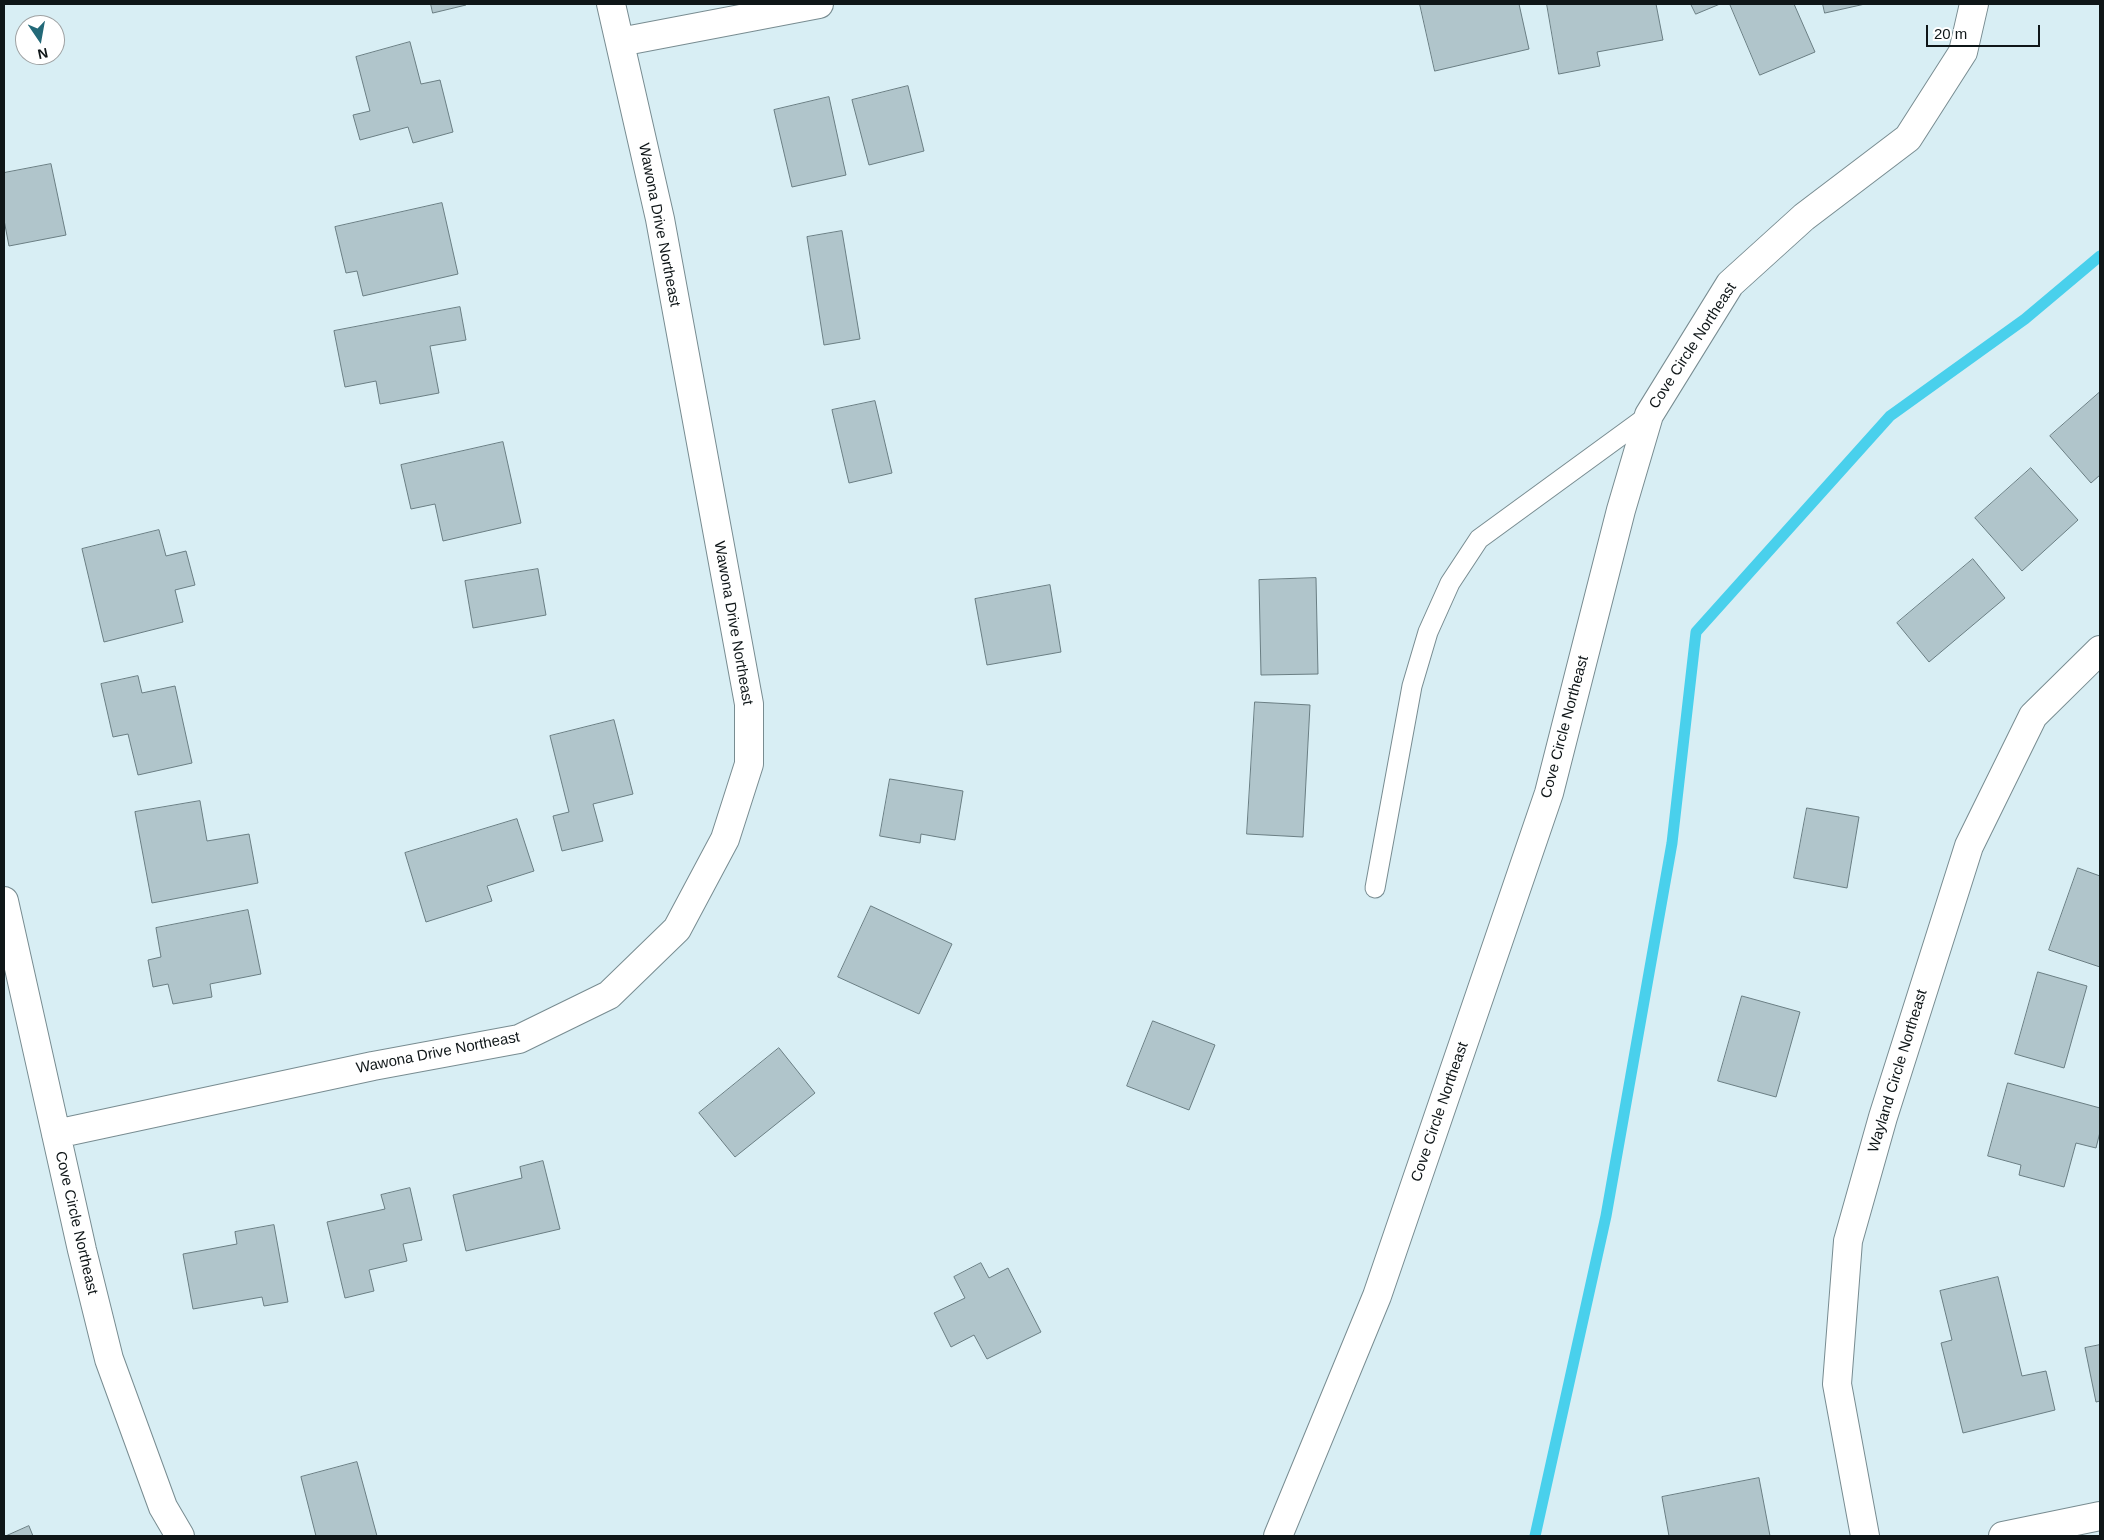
<!DOCTYPE html>
<html>
<head>
<meta charset="utf-8">
<style>
	body { margin:0 }
	#map { position:relative; width:2104px; height:1540px; overflow:hidden; background:#d8eef4; font-family:Arial,sans-serif }
	canvas { display:block }
	.frame { position:absolute; inset:0; border:5px solid #0f1618; pointer-events:none }
	.north { position:absolute; left:15px; top:15px; width:50px; height:50px; box-sizing:border-box; background:#fff; border:1px solid #9fa2a3; border-radius:50%; rotate:168deg; font-size:14px; font-weight:700; line-height:20px; text-align:center; color:#0f1618 }
	.north::after { content:''; display:block; margin:auto; width:18px; height:22px; background:#236978; clip-path:polygon(50% 0,100% 100%,50% 72%,0 100%) }
	.scale { position:absolute; left:1926px; top:25px; width:114px; height:22px; box-sizing:border-box; border:2px solid #0f1618; border-top:0; padding-left:6px; font-size:15px; line-height:18px; white-space:nowrap; color:#0f1618; -webkit-text-stroke:4px #fff; paint-order:stroke }
</style>
</head>
<body>
<div id="map">
<canvas width="2104" height="1540"></canvas>
<div class="frame"></div>
<div class="north">N</div>
<div class="scale">20 m</div>
</div>
<script>
const ctx = document.querySelector('canvas').getContext('2d');
ctx.lineJoin = 'round';
function trace(path, color, width, dash) { ctx.strokeStyle = color; ctx.lineWidth = width; ctx.lineCap = dash ? 'butt' : 'round'; ctx.setLineDash(dash || []); ctx.stroke(path); }
function fillPath(path, color) { ctx.fillStyle = color; ctx.fill(path, 'evenodd'); }
function write(font, color, halo, rows, align = 'center') {
  ctx.font = font + ' Arial,sans-serif'; ctx.lineWidth = 4; ctx.setLineDash([]); ctx.textBaseline = 'middle'; ctx.strokeStyle = halo; ctx.fillStyle = color; for (const [text, x, y, turn = 0] of rows) {
    ctx.save(); ctx.translate(x, y); ctx.rotate((+turn || 0) * Math.PI / 180); ctx.textAlign = isNaN(turn) ? turn : align; if (halo) ctx.strokeText(text, 0, 0); ctx.fillText(text, 0, 0); ctx.restore();
  }
}
const stream = new Path2D(`
	M 1535,1536 L 1606,1216 L 1672,843 L 1696,632 L 1890,416 L 2025,319 L 2100,256`);
const building = new Path2D(`
	M 431,4 L 465,4 L 466,5 L 433,13 Z
	M 1420,4 L 1519,4 L 1529,49 L 1435,71 Z
	M 1547,4 L 1656,4 L 1663,40 L 1597,52 L 1600,66 L 1559,74 Z
	M 1691,4 L 1720,4 L 1696,14 Z
	M 1730,4 L 1794,4 L 1815,52 L 1760,75 Z
	M 1823,4 L 1865,4 L 1825,13 Z
	M 410,42 L 421,84 L 440,80 L 453,132 L 413,143 L 408,127 L 360,140 L 353,115 L 370,111 L 356,57 Z
	M 908,86 L 924,151 L 869,165 L 852,100 Z
	M 829,97 L 846,175 L 792,187 L 774,110 Z
	M 51,164 L 66,235 L 9,246 L 4,220 L 4,173 Z
	M 442,203 L 458,274 L 363,296 L 357,271 L 346,273 L 335,227 Z
	M 842,231 L 860,339 L 824,345 L 807,237 Z
	M 460,307 L 466,340 L 430,346 L 439,393 L 380,404 L 376,381 L 345,387 L 334,331 Z
	M 2100,392 L 2100,475 L 2091,483 L 2050,436 Z
	M 875,401 L 892,473 L 849,483 L 832,410 Z
	M 503,442 L 521,523 L 443,541 L 435,504 L 411,509 L 401,465 Z
	M 2031,468 L 2078,520 L 2022,571 L 1975,518 Z
	M 159,530 L 166,556 L 186,551 L 195,585 L 175,590 L 183,622 L 104,642 L 82,549 Z
	M 1973,559 L 2005,598 L 1929,662 L 1897,623 Z
	M 538,569 L 546,615 L 473,628 L 465,581 Z
	M 1316,578 L 1318,674 L 1261,675 L 1259,580 Z
	M 1050,585 L 1061,652 L 987,665 L 975,599 Z
	M 138,676 L 142,693 L 175,686 L 192,763 L 138,775 L 128,734 L 113,737 L 101,684 Z
	M 1255,702 L 1310,705 L 1303,837 L 1247,834 Z
	M 614,720 L 633,794 L 593,804 L 603,841 L 562,851 L 553,816 L 569,812 L 550,736 Z
	M 890,779 L 963,791 L 955,840 L 921,834 L 920,843 L 880,836 Z
	M 200,801 L 207,841 L 249,834 L 258,883 L 152,903 L 135,812 Z
	M 1807,808 L 1859,817 L 1847,888 L 1794,878 Z
	M 517,819 L 534,871 L 487,886 L 492,901 L 426,922 L 405,853 Z
	M 2078,868 L 2100,876 L 2100,967 L 2049,950 Z
	M 871,906 L 952,944 L 919,1014 L 838,977 Z
	M 248,910 L 261,974 L 210,984 L 212,997 L 173,1004 L 168,984 L 153,987 L 148,960 L 161,957 L 156,928 Z
	M 2038,972 L 2087,986 L 2064,1068 L 2015,1054 Z
	M 1742,996 L 1800,1012 L 1776,1097 L 1718,1081 Z
	M 1153,1021 L 1215,1045 L 1189,1110 L 1127,1086 Z
	M 779,1048 L 815,1093 L 735,1157 L 699,1113 Z
	M 2008,1083 L 2100,1108 L 2100,1132 L 2096,1148 L 2076,1143 L 2064,1187 L 2019,1175 L 2021,1165 L 1988,1156 Z
	M 543,1161 L 560,1229 L 466,1251 L 453,1195 L 522,1178 L 520,1167 Z
	M 410,1188 L 422,1240 L 403,1244 L 407,1261 L 369,1270 L 374,1291 L 345,1298 L 327,1222 L 385,1209 L 381,1195 Z
	M 274,1225 L 288,1302 L 264,1306 L 262,1297 L 193,1309 L 183,1254 L 237,1244 L 235,1232 Z
	M 981,1263 L 989,1278 L 1008,1268 L 1041,1332 L 987,1359 L 974,1335 L 951,1347 L 934,1313 L 965,1298 L 954,1277 Z
	M 1998,1277 L 2022,1376 L 2046,1371 L 2055,1410 L 1963,1433 L 1941,1343 L 1952,1340 L 1940,1291 Z
	M 2100,1345 L 2100,1401 L 2096,1402 L 2085,1348 Z
	M 357,1462 L 377,1536 L 316,1536 L 301,1477 Z
	M 1759,1478 L 1770,1536 L 1669,1536 L 1662,1497 Z
	M 29,1526 L 33,1536 L 6,1536 Z`);
const service = new Path2D(`
	M 1375,888 L 1412,686 L 1428,632 L 1450,583 L 1479,539 L 1649,415`);
const minor = new Path2D(`
	M 620,42 L 819,4
	M 4,901 L 82,1250 L 109,1359 L 163,1507 L 180,1536
	M 56,1134 L 373,1066 L 519,1039 L 609,995 L 677,929 L 725,839 L 749,764 L 749,704 L 660,219 L 611,4
	M 1278,1536 L 1377,1296 L 1549,793 L 1621,510 L 1649,415 L 1730,284 L 1804,217 L 1908,138 L 1963,52 L 1974,4
	M 1865,1536 L 1837,1384 L 1848,1241 L 1883,1117 L 1969,846 L 2033,716 L 2100,650
	M 2003,1536 L 2100,1516`);
const streetNames = [
	["Wawona Drive Northeast",659,225,79],
	["Cove Circle Northeast",1693,346,-57],
	["Wawona Drive Northeast",733,623,80],
	["Cove Circle Northeast",1565,727,-75],
	["Wawona Drive Northeast",438,1053,-11],
	["Wayland Circle Northeast",1898,1071,-73],
	["Cove Circle Northeast",1440,1112,-71],
	["Cove Circle Northeast",76,1223,77]
];
trace(stream, '#49d0ec', 11);
fillPath(building, '#b0c5cb');
trace(building, '#6a7e83', 1);
trace(service, '#788c91', 21);
trace(minor, '#788c91', 30);
trace(service, '#fff', 19);
trace(minor, '#fff', 28);
write('15px', '#0f1618', '#fff', streetNames);
</script>
</body>
</html>
